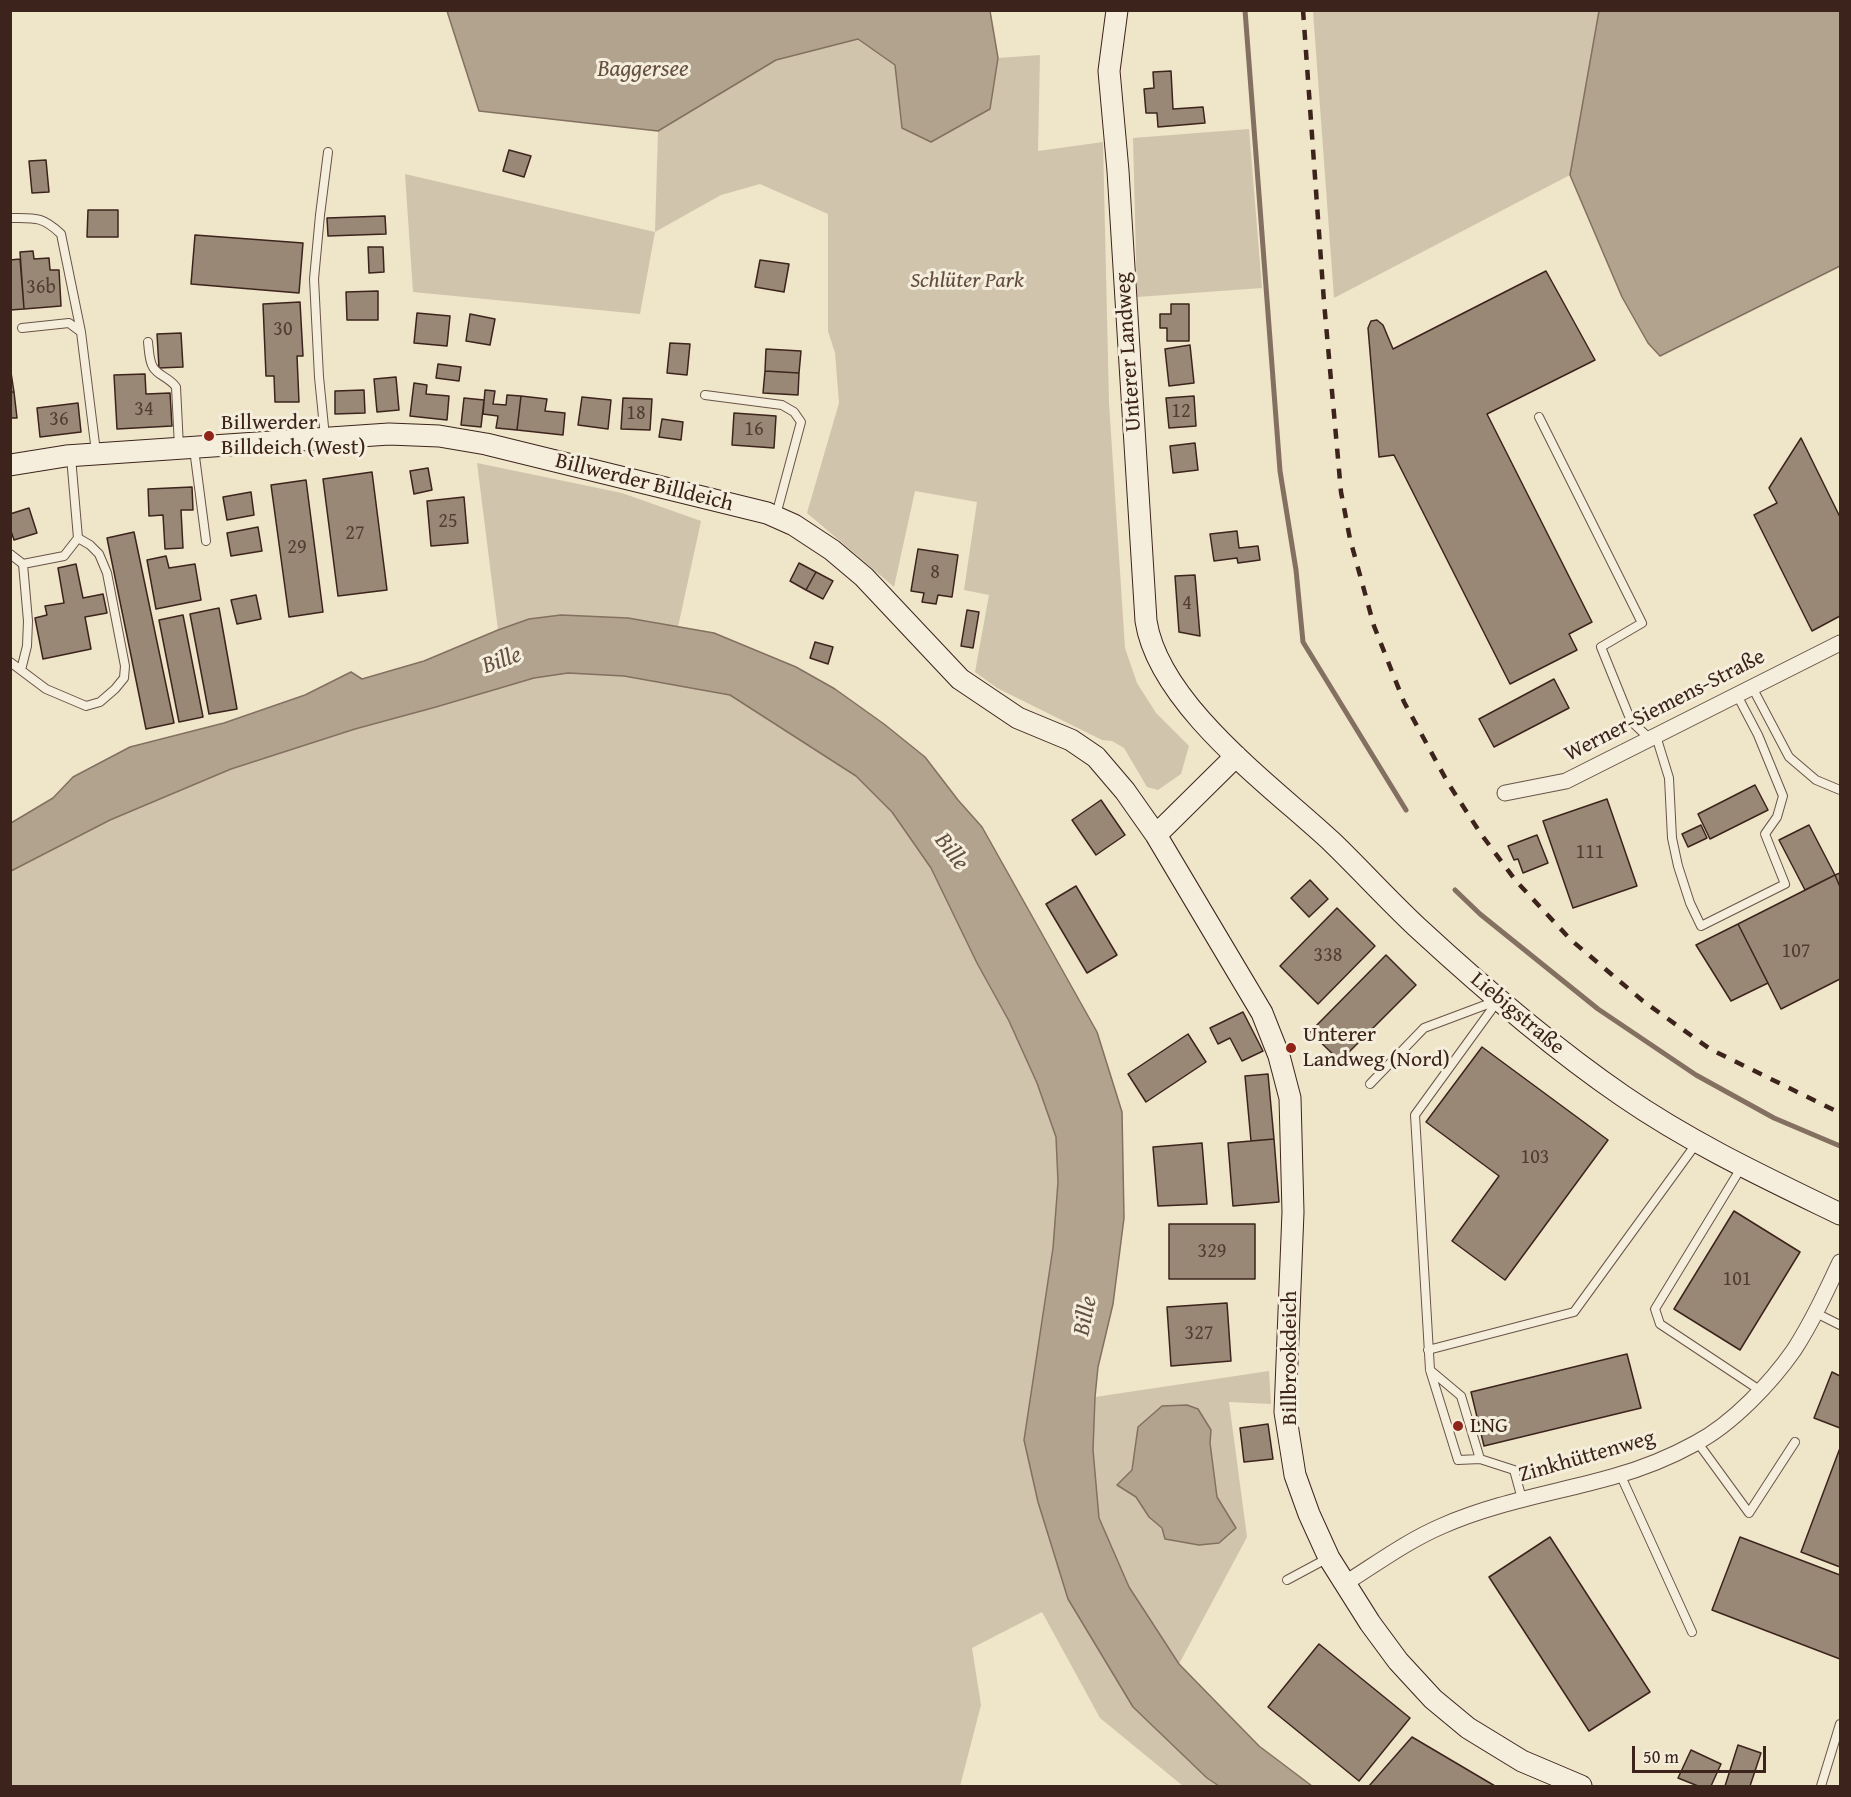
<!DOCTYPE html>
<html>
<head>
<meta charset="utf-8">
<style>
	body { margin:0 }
	#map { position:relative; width:1851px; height:1797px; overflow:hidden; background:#efe5c9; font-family:"Gentium Book Plus",serif }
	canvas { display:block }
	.frame { position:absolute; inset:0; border:12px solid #3c241c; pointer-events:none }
	.scale { position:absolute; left:1632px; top:1746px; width:134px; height:27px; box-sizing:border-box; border:3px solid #3c241c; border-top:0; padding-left:8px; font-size:18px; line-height:21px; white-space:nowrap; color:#3c241c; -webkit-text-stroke:4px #f5eedc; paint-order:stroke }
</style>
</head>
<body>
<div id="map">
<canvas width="1851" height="1797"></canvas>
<div class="frame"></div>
<div class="scale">50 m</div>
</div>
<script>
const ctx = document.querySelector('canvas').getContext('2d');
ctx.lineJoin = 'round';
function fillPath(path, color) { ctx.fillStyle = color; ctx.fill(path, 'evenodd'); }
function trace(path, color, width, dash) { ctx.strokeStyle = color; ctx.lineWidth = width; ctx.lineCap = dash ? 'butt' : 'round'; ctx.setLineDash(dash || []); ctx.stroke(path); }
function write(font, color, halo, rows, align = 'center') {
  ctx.font = font + ' "Gentium Book Plus",serif'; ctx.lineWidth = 6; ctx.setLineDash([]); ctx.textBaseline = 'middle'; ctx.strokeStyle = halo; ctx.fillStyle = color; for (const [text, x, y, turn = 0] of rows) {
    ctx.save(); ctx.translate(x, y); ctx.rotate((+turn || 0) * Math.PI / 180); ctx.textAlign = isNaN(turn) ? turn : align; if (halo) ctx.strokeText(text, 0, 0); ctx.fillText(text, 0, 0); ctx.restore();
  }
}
const green = new Path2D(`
	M 1313,11 L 1599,11 L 1570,175 L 1334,298 Z
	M 858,39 L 895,64 L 902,128 L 990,109 L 998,58 L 1040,55 L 1038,151 L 1103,142 L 1109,403 L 1125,648 L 1137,683 L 1156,713 L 1189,746 L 1181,774 L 1158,790 L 1147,787 L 1124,748 L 1112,741 L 1102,740 L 997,688 L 975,672 L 989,595 L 964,590 L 977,502 L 915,491 L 894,587 L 807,513 L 839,403 L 835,353 L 828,331 L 828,214 L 760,184 L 721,195 L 655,232 L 640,314 L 413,292 L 405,174 L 655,232 L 658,131 L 776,60 Z
	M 1249,129 L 1262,288 L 1137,297 L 1133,138 Z
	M 477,463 L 622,493 L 701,521 L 678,627 L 628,618 L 529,619 L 498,630 Z
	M 568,673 L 624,676 L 730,695 L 856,776 L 892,812 L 931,868 L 977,963 L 1009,1021 L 1037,1083 L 1056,1137 L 1058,1182 L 1053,1248 L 1024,1440 L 1133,1707 L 1207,1778 L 1219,1786 L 1183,1786 L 1100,1718 L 1042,1612 L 972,1648 L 981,1705 L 960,1786 L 11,1786 L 10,871 L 110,820 L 231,769 L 355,729 L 436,707 L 534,678 Z
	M 1269,1371 L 1271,1404 L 1229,1402 L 1247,1537 L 1179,1664 L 1129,1587 L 1098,1517 L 1093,1450 L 1095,1397 Z`);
const water = new Path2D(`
	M 447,11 L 990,11 L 998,58 L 990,109 L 931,142 L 902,128 L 895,65 L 858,39 L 776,60 L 658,131 L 479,111 Z
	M 1599,11 L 1840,11 L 1840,266 L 1660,356 L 1648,343 L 1622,297 L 1570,175 Z
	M 561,615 L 628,618 L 714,633 L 796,667 L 835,689 L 884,724 L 925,757 L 958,800 L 982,827 L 1097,1032 L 1122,1112 L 1124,1218 L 1113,1304 L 1098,1367 L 1095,1397 L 1093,1450 L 1099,1518 L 1129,1587 L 1179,1664 L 1259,1746 L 1312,1786 L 1219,1786 L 1207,1778 L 1133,1707 L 1068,1599 L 1038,1502 L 1024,1440 L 1053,1248 L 1058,1182 L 1056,1137 L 1037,1083 L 1009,1021 L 977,963 L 931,868 L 892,812 L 856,776 L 730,695 L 624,676 L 568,673 L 534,678 L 436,707 L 355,729 L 231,769 L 110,820 L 11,871 L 11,823 L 53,798 L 73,777 L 130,747 L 224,723 L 305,695 L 351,672 L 362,679 L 424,661 L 498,630 L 529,619 Z
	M 1187,1405 L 1198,1409 L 1211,1430 L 1210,1443 L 1217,1497 L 1236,1528 L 1219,1543 L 1199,1545 L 1165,1539 L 1162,1528 L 1149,1517 L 1136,1497 L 1117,1485 L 1132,1470 L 1138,1427 L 1162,1406 Z`);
const stream = new Path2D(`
	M 1245,10 L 1280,471 L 1296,570 L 1303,642 L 1406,810
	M 1455,890 L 1480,914 L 1598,1009 L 1696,1075 L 1774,1118 L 1840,1146`);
const building = new Path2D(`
	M 1171,71 L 1173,109 L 1203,107 L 1205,123 L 1158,127 L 1157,113 L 1146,113 L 1144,89 L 1154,88 L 1153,72 Z
	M 509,150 L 531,156 L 524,177 L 503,171 Z
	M 46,160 L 49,192 L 32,193 L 29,161 Z
	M 88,210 L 118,210 L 118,237 L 87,237 Z
	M 385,216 L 386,234 L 328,236 L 327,218 Z
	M 195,235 L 303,243 L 299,293 L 191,284 Z
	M 368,247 L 383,247 L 384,272 L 369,273 Z
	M 33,251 L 34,259 L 49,258 L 50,270 L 59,270 L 61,306 L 24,309 L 20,252 Z
	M 20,259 L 24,309 L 10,310 L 10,260 Z
	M 760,260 L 789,264 L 784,292 L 755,287 Z
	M 1546,271 L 1595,360 L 1487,414 L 1592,622 L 1569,634 L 1577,650 L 1510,684 L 1394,455 L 1379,457 L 1368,328 L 1371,321 L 1377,320 L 1383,325 L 1393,349 Z
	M 378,291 L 378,320 L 347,320 L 346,292 Z
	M 300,302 L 303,356 L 297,356 L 299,402 L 275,402 L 274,376 L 266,376 L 263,304 Z
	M 1171,304 L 1189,304 L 1189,341 L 1167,341 L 1167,328 L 1160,328 L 1160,314 L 1171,314 Z
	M 417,313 L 450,316 L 447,346 L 414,343 Z
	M 470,314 L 495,319 L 490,345 L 466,341 Z
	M 181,333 L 183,367 L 159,368 L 157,334 Z
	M 670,343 L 690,344 L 687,375 L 667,373 Z
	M 1190,345 L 1194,383 L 1169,386 L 1165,349 Z
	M 766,349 L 801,351 L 799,373 L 765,371 Z
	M 438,364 L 461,367 L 459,381 L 436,378 Z
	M 10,366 L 14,392 L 10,392 Z
	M 765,371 L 799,373 L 798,395 L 763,393 Z
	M 145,374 L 146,394 L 170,393 L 172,426 L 117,429 L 114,375 Z
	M 396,377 L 399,410 L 377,412 L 374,379 Z
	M 414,383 L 427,385 L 426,394 L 449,396 L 447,420 L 410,416 Z
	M 364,390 L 365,413 L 335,414 L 335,391 Z
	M 485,390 L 495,391 L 493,404 L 506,405 L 507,395 L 521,396 L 517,430 L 496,428 L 498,416 L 483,414 Z
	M 10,392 L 14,392 L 17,418 L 10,418 Z
	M 521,396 L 547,399 L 545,411 L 565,413 L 563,435 L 517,430 Z
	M 1194,396 L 1196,426 L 1169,428 L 1166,398 Z
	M 582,397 L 611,400 L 608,429 L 578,425 Z
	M 464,398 L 484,400 L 481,427 L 461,425 Z
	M 623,398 L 652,399 L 650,430 L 621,429 Z
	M 78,403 L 81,432 L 40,437 L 37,408 Z
	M 734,413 L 776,416 L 774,448 L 732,445 Z
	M 662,419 L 683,422 L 681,440 L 659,437 Z
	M 1801,438 L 1840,517 L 1840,616 L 1812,631 L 1754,515 L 1777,503 L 1769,488 Z
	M 1195,443 L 1198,470 L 1173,473 L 1170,446 Z
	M 428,468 L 432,490 L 414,494 L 410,471 Z
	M 372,472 L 387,590 L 338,596 L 323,479 Z
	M 306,480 L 323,612 L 289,617 L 271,485 Z
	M 192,487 L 193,510 L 181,510 L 183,548 L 165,549 L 163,515 L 149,516 L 148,489 Z
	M 251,492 L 254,515 L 227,520 L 223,497 Z
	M 464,497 L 468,543 L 431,546 L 427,501 Z
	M 29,508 L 37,533 L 14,540 L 10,528 L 10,514 Z
	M 258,527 L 262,551 L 231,556 L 227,533 Z
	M 1237,531 L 1239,548 L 1258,546 L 1260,560 L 1238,563 L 1237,558 L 1214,561 L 1210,534 Z
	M 134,532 L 174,723 L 146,729 L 107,538 Z
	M 918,549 L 958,555 L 952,597 L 938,595 L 936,604 L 922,602 L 924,593 L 911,591 Z
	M 166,556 L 169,568 L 195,564 L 201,600 L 156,609 L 147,560 Z
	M 799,563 L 816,572 L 806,590 L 790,581 Z
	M 76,564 L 83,598 L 103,594 L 107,613 L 85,617 L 91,649 L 43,659 L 35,618 L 47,615 L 45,606 L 64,603 L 58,568 Z
	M 816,572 L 833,581 L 823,599 L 806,590 Z
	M 1195,575 L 1200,636 L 1179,632 L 1175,576 Z
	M 256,595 L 261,619 L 237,624 L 231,600 Z
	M 219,608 L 237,709 L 209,714 L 190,614 Z
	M 967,610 L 979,612 L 973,648 L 961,646 Z
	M 183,615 L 203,717 L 179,722 L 159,620 Z
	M 815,642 L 833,647 L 828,664 L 810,658 Z
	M 1554,679 L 1569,708 L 1494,747 L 1479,719 Z
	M 1755,785 L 1768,810 L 1710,839 L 1698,814 Z
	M 1607,799 L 1637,886 L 1573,908 L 1543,821 Z
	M 1101,800 L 1125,835 L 1096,855 L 1072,820 Z
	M 1701,825 L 1707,838 L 1688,847 L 1682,834 Z
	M 1809,825 L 1835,875 L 1805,890 L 1779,840 Z
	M 1537,835 L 1548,863 L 1523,873 L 1518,859 L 1514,860 L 1508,846 Z
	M 1840,873 L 1840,887 L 1835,875 Z
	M 1835,875 L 1840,887 L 1840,979 L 1781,1009 L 1738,924 Z
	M 1310,880 L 1328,899 L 1309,917 L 1291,898 Z
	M 1076,886 L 1117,955 L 1087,973 L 1046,904 Z
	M 1337,908 L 1375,946 L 1318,1004 L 1280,966 Z
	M 1738,924 L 1768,983 L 1731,1001 L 1696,945 Z
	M 1386,955 L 1416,985 L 1340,1061 L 1310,1032 Z
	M 1243,1012 L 1263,1051 L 1242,1061 L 1230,1038 L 1218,1044 L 1210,1028 Z
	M 1188,1034 L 1206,1062 L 1146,1102 L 1128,1074 Z
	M 1482,1047 L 1608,1140 L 1505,1280 L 1452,1241 L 1499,1176 L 1426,1122 Z
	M 1268,1074 L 1274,1139 L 1251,1141 L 1245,1076 Z
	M 1274,1139 L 1279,1202 L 1233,1206 L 1228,1143 Z
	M 1202,1143 L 1207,1204 L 1158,1206 L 1153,1147 Z
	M 1734,1211 L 1800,1252 L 1740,1350 L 1674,1309 Z
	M 1169,1224 L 1255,1224 L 1255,1279 L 1169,1279 Z
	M 1227,1303 L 1231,1361 L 1171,1366 L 1167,1307 Z
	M 1627,1354 L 1641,1408 L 1484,1446 L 1471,1392 Z
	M 1832,1372 L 1840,1376 L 1840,1428 L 1814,1418 Z
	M 1268,1424 L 1273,1459 L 1244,1462 L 1240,1428 Z
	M 1840,1448 L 1840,1567 L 1801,1552 Z
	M 1550,1537 L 1650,1692 L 1589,1731 L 1489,1577 Z
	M 1740,1537 L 1840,1575 L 1840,1659 L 1712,1610 Z
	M 1319,1644 L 1410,1718 L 1359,1781 L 1268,1707 Z
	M 1412,1737 L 1495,1786 L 1369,1786 Z
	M 1738,1745 L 1761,1753 L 1750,1786 L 1725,1786 Z
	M 1691,1750 L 1721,1764 L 1711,1786 L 1698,1786 L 1678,1778 Z`);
const lane = new Path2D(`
	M 10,218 C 35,218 42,216 61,234 L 81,332
	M 22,328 L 69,323 L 81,332 L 96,452
	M 148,342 C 149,350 149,361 153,367 C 158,376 169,377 176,387 L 179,447
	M 705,395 L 782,405 L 794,412 L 801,422 L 776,515
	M 1539,417 L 1642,623 L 1601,647 L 1631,721 L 1650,739
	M 325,437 L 319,377 L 314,279 L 320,215 L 328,152
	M 194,449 L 206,541
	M 10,554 L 23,564 L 64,556 L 78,538 L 71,457
	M 10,662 L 46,689 L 86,706 L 100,702 L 115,689 L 124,678 L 125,666 L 107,573 L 99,554 L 90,545 L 78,538
	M 21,670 L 27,646 L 28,621 L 23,564
	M 1752,687 L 1789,757 L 1816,780 L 1840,790
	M 1656,736 L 1669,778 L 1672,838 L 1678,866 L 1690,903 L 1701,926 L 1785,884 L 1765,834 L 1777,817 L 1783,796 L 1758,735 L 1737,695
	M 1497,1002 L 1415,1115 L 1430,1370 L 1458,1460 L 1480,1459 L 1514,1470 L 1522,1499
	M 1370,1084 L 1424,1028 L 1496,1001
	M 1741,1168 L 1655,1309 L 1660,1324 L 1761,1391
	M 1816,1313 L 1840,1325
	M 1428,1350 L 1574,1312 L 1696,1144
	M 1430,1370 L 1461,1396 L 1480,1459
	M 1698,1443 L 1749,1513 L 1795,1442
	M 1620,1474 L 1692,1632
	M 1287,1580 L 1328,1558
	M 1821,1786 L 1840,1724`);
const street = new Path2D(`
	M 1505,793 L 1566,781 L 1840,643
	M 1344,1584 C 1376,1564 1407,1541 1442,1526 C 1496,1502 1555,1493 1612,1477 C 1641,1469 1669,1458 1696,1443 C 1732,1424 1771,1383 1794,1350 C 1812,1322 1826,1292 1840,1262`);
const secondary = new Path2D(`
	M 1117,10 L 1109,71 L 1118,171 L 1146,621 C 1159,705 1272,786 1332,842 C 1361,870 1388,900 1418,928 C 1483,988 1550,1046 1623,1096 C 1691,1143 1766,1178 1840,1214
	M 10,465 L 66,456 L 389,434 L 439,436 L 486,444 L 767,513 L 794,525 L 832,550 L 864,577 L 960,679 L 1018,718 L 1071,740 L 1096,757 L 1125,791 L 1156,835 L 1262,1013 L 1279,1056 L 1290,1098 L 1293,1212 L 1285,1412 L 1295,1475 L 1309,1514 L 1329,1558 L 1370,1623 L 1398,1661 L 1433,1699 L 1468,1728 L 1522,1761 L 1581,1786
	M 1156,835 L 1236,756`);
const rail = new Path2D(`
	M 1303,10 L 1324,302 L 1341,492 L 1350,539 L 1374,626 L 1404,702 L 1448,783 L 1481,834 L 1516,881 L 1571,940 L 1643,1001 L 1710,1049 L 1840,1113`);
const markers = [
	[209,436,6,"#8f2418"],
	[1291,1048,6,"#8f2418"],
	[1458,1426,6,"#8f2418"]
];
const numberNames = [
	["36b",41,288],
	["30",283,330],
	["34",144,410],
	["12",1181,412],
	["18",636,414],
	["36",59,420],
	["16",754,430],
	["25",448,522],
	["27",355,534],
	["29",297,548],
	["8",935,573],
	["4",1187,604],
	["111",1590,853],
	["107",1796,952],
	["338",1328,956],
	["103",1535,1158],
	["329",1212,1252],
	["101",1737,1280],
	["327",1199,1334]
];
const parkNames = [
	["Schlüter Park",967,281]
];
const streetNames = [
	["Unterer Landweg",1129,352,-94],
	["Billwerder Billdeich",644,483,14],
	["Werner-Siemens-Straße",1665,706,-27],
	["Liebigstraße",1517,1014,40],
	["Billbrookdeich",1290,1358,-90],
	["Zinkhüttenweg",1587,1457,-16]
];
const poiNames = [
	["Billwerder",221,423],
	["Billdeich (West)",221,448],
	["Unterer",1303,1035],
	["Landweg (Nord)",1303,1060],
	["LNG",1470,1426]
];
const waterNames = [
	["Baggersee",643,70],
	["Bille",502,661,-19],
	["Bille",951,852,53],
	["Bille",1086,1316,-78]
];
fillPath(green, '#d1c4ac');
fillPath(water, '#b2a38e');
trace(water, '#837060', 1.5);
trace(stream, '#837060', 5);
fillPath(building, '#998876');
trace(building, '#3c241c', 1.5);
trace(lane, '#695447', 10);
trace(street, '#695447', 17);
trace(secondary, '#3c241c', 23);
trace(lane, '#f5eedc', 8);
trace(street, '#f5eedc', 15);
trace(secondary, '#f5eedc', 21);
trace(rail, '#3c241c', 4.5, [10, 10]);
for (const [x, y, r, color] of markers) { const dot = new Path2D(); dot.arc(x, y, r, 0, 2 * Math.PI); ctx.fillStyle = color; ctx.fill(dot); trace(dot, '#f5eedc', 2); }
write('20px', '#533d32', null, numberNames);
write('italic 22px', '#614c40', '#f5eedc', parkNames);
write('22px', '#3c241c', '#f5eedc', streetNames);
write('22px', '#3c241c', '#f5eedc', poiNames, 'left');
write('italic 24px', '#655044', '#f5eedc', waterNames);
</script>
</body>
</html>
